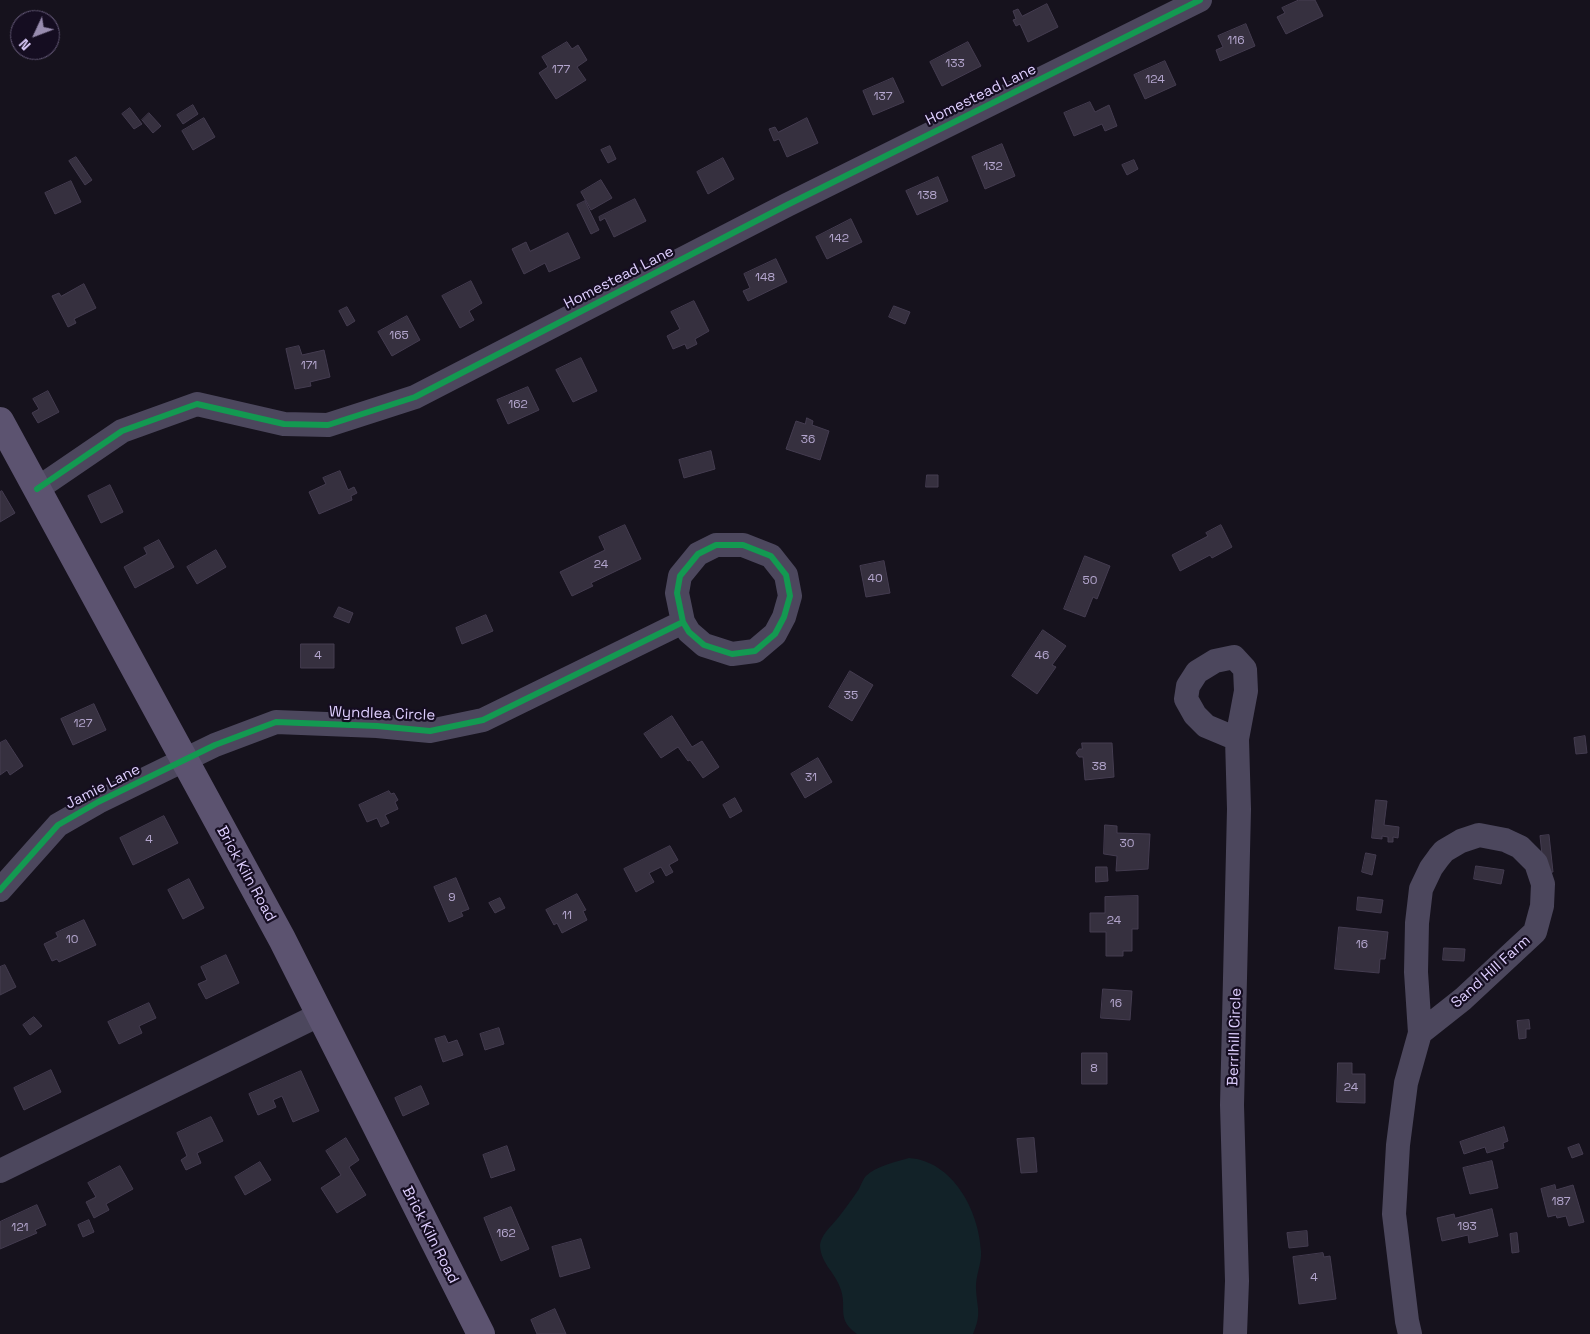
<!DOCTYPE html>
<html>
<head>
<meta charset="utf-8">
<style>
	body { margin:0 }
	#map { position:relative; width:1590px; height:1334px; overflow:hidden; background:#16121d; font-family:"Space Grotesk",sans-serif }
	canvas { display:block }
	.north { position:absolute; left:10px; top:10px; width:50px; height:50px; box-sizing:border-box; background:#150d21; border:1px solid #655a79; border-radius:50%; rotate:227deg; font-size:14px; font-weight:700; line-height:20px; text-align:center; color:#decefe }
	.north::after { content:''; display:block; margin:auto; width:18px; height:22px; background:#988caf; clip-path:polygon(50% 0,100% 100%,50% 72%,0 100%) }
</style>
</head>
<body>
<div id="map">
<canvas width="1590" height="1334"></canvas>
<div class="north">N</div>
</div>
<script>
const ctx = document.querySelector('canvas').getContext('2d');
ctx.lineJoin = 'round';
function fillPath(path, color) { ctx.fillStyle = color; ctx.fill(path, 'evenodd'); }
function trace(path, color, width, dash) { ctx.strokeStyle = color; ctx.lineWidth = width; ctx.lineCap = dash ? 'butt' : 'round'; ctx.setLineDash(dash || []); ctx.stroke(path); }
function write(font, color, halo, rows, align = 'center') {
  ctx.font = font + ' "Space Grotesk",sans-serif'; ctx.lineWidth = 4.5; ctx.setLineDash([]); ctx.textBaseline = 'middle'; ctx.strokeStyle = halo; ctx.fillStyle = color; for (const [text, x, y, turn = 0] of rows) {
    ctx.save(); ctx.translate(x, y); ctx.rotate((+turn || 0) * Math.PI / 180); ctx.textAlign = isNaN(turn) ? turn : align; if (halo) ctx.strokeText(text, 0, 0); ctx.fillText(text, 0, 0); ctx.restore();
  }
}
const green = new Path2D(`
	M 909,1158 C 953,1161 979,1211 981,1251 C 982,1264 975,1276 976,1289 C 977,1309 982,1313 973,1334 L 857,1334 C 836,1319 847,1309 841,1290 C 836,1273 821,1264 820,1246 C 820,1239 826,1231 831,1226 C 841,1215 850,1202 859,1189 C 861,1185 863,1179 866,1176 C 876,1166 896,1162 909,1158 Z`);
const building = new Path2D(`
	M 1299,0 L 1315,0 L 1323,16 L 1286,34 L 1277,17 L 1285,13 L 1282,8 Z
	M 1047,4 L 1058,27 L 1028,42 L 1020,24 L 1016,26 L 1013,20 L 1016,19 L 1013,11 L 1018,9 L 1022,16 Z
	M 1246,24 L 1255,46 L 1220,61 L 1216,50 L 1223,47 L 1218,36 Z
	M 567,42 L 572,49 L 578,45 L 587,60 L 577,67 L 586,80 L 556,99 L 539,73 L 548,67 L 542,57 Z
	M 968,42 L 981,66 L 942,86 L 930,62 Z
	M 1165,61 L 1176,85 L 1145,99 L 1134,75 Z
	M 893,78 L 904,102 L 873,115 L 863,91 Z
	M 1090,102 L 1095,112 L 1109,105 L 1117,126 L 1105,131 L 1102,124 L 1074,136 L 1064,113 Z
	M 193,105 L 198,114 L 183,124 L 177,115 Z
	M 130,108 L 142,124 L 134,129 L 122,114 Z
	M 149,113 L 161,126 L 153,133 L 142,120 Z
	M 204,118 L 215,137 L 193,150 L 182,131 Z
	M 807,118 L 818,143 L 787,157 L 779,139 L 774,141 L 769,129 L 775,127 L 778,132 Z
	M 1002,144 L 1015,176 L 985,189 L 972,157 Z
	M 610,146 L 616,159 L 608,163 L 601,150 Z
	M 76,157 L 92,180 L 85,185 L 69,161 Z
	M 723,158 L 734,179 L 708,194 L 697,172 Z
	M 1134,160 L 1138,169 L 1127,175 L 1122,165 Z
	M 938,177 L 948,201 L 917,215 L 906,191 Z
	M 601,180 L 612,198 L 591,210 L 581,192 Z
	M 71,181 L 81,202 L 55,214 L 45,193 Z
	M 635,199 L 646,221 L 614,237 L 605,218 L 600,221 L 599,217 Z
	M 585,201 L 599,230 L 591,234 L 577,205 Z
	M 851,219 L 862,242 L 827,259 L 816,237 Z
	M 568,233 L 580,258 L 549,272 L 545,263 L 524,274 L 512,249 L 526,242 L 530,251 Z
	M 776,259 L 787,282 L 748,301 L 743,291 L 750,288 L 744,274 Z
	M 471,281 L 482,303 L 469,311 L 474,320 L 460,328 L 442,296 Z
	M 84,284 L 96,308 L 74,319 L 76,323 L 68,327 L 52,296 L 59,293 L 61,296 Z
	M 694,301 L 709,331 L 695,339 L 697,344 L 687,349 L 685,344 L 673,349 L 667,336 L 680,329 L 671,312 Z
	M 894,306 L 910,312 L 905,324 L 889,317 Z
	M 347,307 L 355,321 L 347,326 L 339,311 Z
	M 407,316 L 420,340 L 392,356 L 378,332 Z
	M 299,346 L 302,355 L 324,350 L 330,377 L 310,382 L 311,386 L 295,389 L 286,349 Z
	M 581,358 L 597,391 L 573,402 L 556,370 Z
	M 528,387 L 539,410 L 508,424 L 497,400 Z
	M 48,391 L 59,412 L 38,423 L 32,413 L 39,409 L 33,399 Z
	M 807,418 L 813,421 L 812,425 L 829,431 L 820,460 L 786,449 L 796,421 L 805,424 Z
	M 711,451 L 715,469 L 684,478 L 679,460 Z
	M 340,471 L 348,490 L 354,487 L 357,493 L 351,496 L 352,500 L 319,514 L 309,492 L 326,484 L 323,478 Z
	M 927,475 L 938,475 L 938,487 L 926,487 Z
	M 110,485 L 123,512 L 101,523 L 88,496 Z
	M 2,491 L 15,513 L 0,522 L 0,492 Z
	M 625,525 L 641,559 L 591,583 L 593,586 L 572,596 L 560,572 L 605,550 L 599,537 Z
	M 1221,525 L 1232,547 L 1212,558 L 1210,555 L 1180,571 L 1172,555 L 1208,536 L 1206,533 Z
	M 159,540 L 174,567 L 135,588 L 124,567 L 147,554 L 144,548 Z
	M 216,550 L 226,567 L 197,584 L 187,567 Z
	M 1085,556 L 1110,566 L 1097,599 L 1093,597 L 1085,617 L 1064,609 Z
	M 884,561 L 890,593 L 866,597 L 860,566 Z
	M 339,607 L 353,613 L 349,623 L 334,617 Z
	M 486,615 L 493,631 L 462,644 L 456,628 Z
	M 1043,630 L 1066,646 L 1052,665 L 1056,667 L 1037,694 L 1012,676 Z
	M 301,644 L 334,644 L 334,668 L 301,668 Z
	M 850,671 L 873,685 L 852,721 L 829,707 Z
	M 94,704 L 106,730 L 73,745 L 61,719 Z
	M 672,716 L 692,747 L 702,741 L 719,767 L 703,778 L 690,760 L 688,761 L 678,747 L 661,758 L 644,734 Z
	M 1585,736 L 1587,753 L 1576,754 L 1574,738 Z
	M 6,740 L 23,766 L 10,775 L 7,770 L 0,775 L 0,743 Z
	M 1082,743 L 1112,743 L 1114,777 L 1085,780 L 1083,757 L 1079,757 L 1076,753 L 1079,749 L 1082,749 Z
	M 818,758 L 832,782 L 805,798 L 791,774 Z
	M 389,791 L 391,794 L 394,793 L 398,800 L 395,802 L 398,809 L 385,815 L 389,823 L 381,827 L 377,818 L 367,822 L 359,805 Z
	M 735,798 L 742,811 L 730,818 L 723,805 Z
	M 1376,800 L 1387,801 L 1384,825 L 1399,827 L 1398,838 L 1393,837 L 1393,842 L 1388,842 L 1388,837 L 1382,836 L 1382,839 L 1372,838 Z
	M 164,816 L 178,843 L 133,865 L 120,838 Z
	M 1105,825 L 1117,826 L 1117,833 L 1150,834 L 1148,869 L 1116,871 L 1117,856 L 1104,854 Z
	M 1549,835 L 1553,872 L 1544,873 L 1540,836 Z
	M 670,846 L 678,860 L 669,865 L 673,872 L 666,876 L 661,867 L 649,873 L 654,882 L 636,892 L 624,869 Z
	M 1366,853 L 1376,855 L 1372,875 L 1362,872 Z
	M 1476,866 L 1504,870 L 1501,884 L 1474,879 Z
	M 1096,867 L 1107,867 L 1108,881 L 1096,882 Z
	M 456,878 L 469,909 L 461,912 L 463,916 L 449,922 L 434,887 Z
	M 189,879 L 204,908 L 183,919 L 168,890 Z
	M 577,894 L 586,910 L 583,911 L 587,920 L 562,933 L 557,923 L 554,925 L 546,910 Z
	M 1138,896 L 1138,929 L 1132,929 L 1132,951 L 1123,951 L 1123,956 L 1106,956 L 1106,932 L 1090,932 L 1090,913 L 1105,913 L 1105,897 Z
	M 1358,897 L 1383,900 L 1381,913 L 1357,910 Z
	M 500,898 L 505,908 L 495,913 L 489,903 Z
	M 84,920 L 96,945 L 59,962 L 57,959 L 52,961 L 44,944 L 58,937 L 56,933 Z
	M 1339,927 L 1388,932 L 1385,959 L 1380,959 L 1379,973 L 1335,969 Z
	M 1444,948 L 1465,949 L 1464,961 L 1443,960 Z
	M 226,955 L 239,983 L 206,999 L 198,984 L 207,980 L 201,967 Z
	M 5,965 L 16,987 L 0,995 L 0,967 Z
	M 1103,989 L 1132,991 L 1130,1020 L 1101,1018 Z
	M 149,1003 L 156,1018 L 139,1026 L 142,1033 L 119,1044 L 108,1022 Z
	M 34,1017 L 42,1026 L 30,1035 L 23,1025 Z
	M 1529,1020 L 1530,1029 L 1526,1029 L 1526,1038 L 1519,1039 L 1517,1021 Z
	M 499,1028 L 504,1044 L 485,1050 L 480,1034 Z
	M 445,1036 L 448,1043 L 457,1040 L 463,1055 L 443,1062 L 435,1039 Z
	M 1082,1053 L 1107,1053 L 1107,1084 L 1082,1084 Z
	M 1338,1063 L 1352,1063 L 1352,1074 L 1365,1074 L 1365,1103 L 1337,1102 Z
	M 51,1070 L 61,1092 L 24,1110 L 14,1088 Z
	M 301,1071 L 319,1111 L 293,1122 L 282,1096 L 273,1100 L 276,1107 L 258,1115 L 249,1094 Z
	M 421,1086 L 429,1104 L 403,1116 L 395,1098 Z
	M 211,1117 L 223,1141 L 197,1153 L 201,1163 L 186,1170 L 181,1160 L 187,1156 L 177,1133 Z
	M 1504,1127 L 1508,1141 L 1503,1143 L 1504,1148 L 1487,1153 L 1485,1147 L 1464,1154 L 1460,1142 Z
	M 346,1138 L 359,1160 L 349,1167 L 366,1195 L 337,1213 L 321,1188 L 341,1175 L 326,1151 Z
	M 1034,1138 L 1037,1172 L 1021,1173 L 1017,1139 Z
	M 1579,1144 L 1583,1154 L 1572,1158 L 1568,1148 Z
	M 507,1146 L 515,1170 L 491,1178 L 483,1155 Z
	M 1492,1161 L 1498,1188 L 1470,1194 L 1463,1168 Z
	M 260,1162 L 271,1180 L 245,1195 L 235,1177 Z
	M 120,1166 L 133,1189 L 106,1204 L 109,1210 L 94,1218 L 86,1202 L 96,1197 L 88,1183 Z
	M 1555,1185 L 1556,1190 L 1573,1185 L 1584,1222 L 1569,1226 L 1566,1216 L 1557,1218 L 1556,1215 L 1548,1217 L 1541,1189 Z
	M 37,1205 L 46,1225 L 35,1230 L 37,1233 L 0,1249 L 0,1222 Z
	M 511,1207 L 529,1249 L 501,1261 L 484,1218 Z
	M 1492,1209 L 1498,1236 L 1469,1243 L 1468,1235 L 1442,1241 L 1437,1218 L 1454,1214 L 1455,1218 Z
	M 89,1220 L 94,1232 L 83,1237 L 78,1225 Z
	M 1307,1231 L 1308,1246 L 1289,1248 L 1287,1233 Z
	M 1517,1233 L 1519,1252 L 1512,1253 L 1510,1234 Z
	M 581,1239 L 590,1268 L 560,1277 L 552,1247 Z
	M 1323,1253 L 1324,1257 L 1330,1256 L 1336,1299 L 1299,1304 L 1293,1257 Z
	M 555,1309 L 566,1334 L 537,1334 L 531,1320 Z`);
const minor = new Path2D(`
	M 37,489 L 122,431 L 197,404 L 284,424 L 328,425 L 415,397 L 787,205 L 1200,0
	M 0,890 L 58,825 L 98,802 L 215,745 L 276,722 L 377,726 L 430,731 L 483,720 L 683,622 L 689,632 L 704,645 L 732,654 L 755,651 L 775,634 L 784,617 L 790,596 L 786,575 L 771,556 L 743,545 L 716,545 L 698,554 L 680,576 L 677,593 L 683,622
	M 0,1171 L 319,1015
	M 1235,1334 L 1237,1281 L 1232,1105 L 1239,809 L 1237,739 L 1246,691 L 1245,669 L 1234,657 L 1215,661 L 1197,672 L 1188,686 L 1186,699 L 1195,715 L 1206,726 L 1237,739
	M 1410,1334 L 1407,1321 L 1394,1214 L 1398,1145 L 1406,1083 L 1420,1033 L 1416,972 L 1417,923 L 1421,889 L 1431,868 L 1439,857 L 1444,851 L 1461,841 L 1479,835 L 1505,840 L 1520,847 L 1536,863 L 1543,884 L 1542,906 L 1535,932 L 1463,999 L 1420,1033`);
const secondary = new Path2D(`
	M 0,421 L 282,939 L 481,1334`);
const cycleway = new Path2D(`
	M 37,489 L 122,431 L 197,404 L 284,424 L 328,425 L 415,397 L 787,205 L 1200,0
	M 0,890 L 58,825 L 98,802 L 215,745 L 276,722 L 377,726 L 430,731 L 483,720 L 683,622 L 689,632 L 704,645 L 732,654 L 755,651 L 775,634 L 784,617 L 790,596 L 786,575 L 771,556 L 743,545 L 716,545 L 698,554 L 680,576 L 677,593 L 683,622`);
const numberNames = [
	["116",1236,41],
	["133",955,64],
	["177",561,70],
	["124",1155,80],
	["137",883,97],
	["132",993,167],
	["138",927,196],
	["142",839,239],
	["148",765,278],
	["165",399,336],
	["171",309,366],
	["162",518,405],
	["36",808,440],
	["24",601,565],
	["40",875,579],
	["50",1090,581],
	["4",318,656],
	["46",1042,656],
	["35",851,696],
	["127",83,724],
	["38",1099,767],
	["31",811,778],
	["4",149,840],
	["30",1127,844],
	["9",452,898],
	["11",567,916],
	["24",1114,921],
	["10",72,940],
	["16",1362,945],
	["16",1116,1004],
	["8",1094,1069],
	["24",1351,1088],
	["187",1561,1202],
	["193",1467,1227],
	["121",20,1228],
	["162",506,1234],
	["4",1314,1278]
];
const streetNames = [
	["Homestead Lane",981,95,-26],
	["Homestead Lane",619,278,-27],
	["Wyndlea Circle",382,714,2],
	["Jamie Lane",103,787,-27],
	["Brick Kiln Road",246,874,61],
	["Sand Hill Farm",1491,972,-42],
	["BerrIhill Circle",1235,1037,-88],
	["Brick Kiln Road",430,1235,63]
];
fillPath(green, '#122228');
fillPath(building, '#36303f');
trace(building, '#443c50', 1);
trace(minor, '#4c475d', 24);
trace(secondary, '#5c5370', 28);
trace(cycleway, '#139951', 6);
write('12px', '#b4a6ce', null, numberNames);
write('15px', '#decefe', '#150d21', streetNames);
</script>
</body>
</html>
